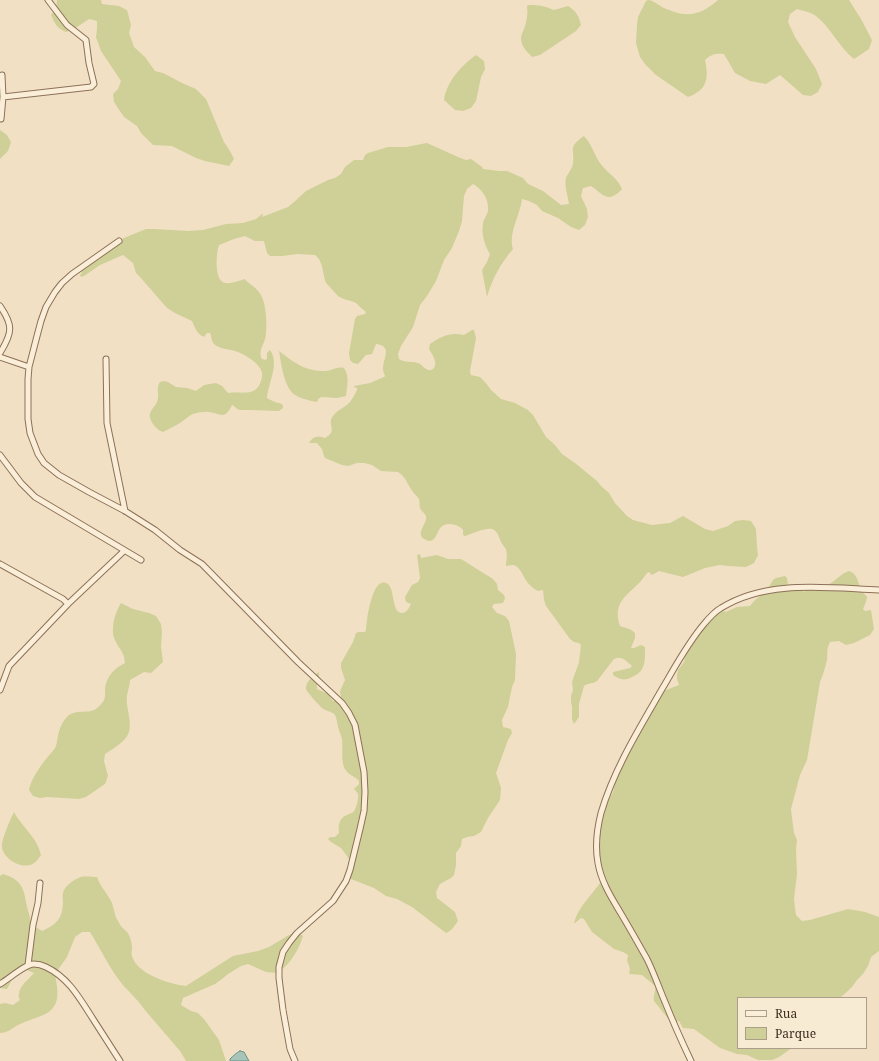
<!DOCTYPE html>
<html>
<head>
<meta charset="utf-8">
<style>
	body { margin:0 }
	#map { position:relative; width:879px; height:1061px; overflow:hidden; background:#f1e0c4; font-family:"Noto Serif",serif }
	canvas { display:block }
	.legend { position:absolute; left:737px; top:997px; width:130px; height:52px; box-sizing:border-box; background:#f8ebd4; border:1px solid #ad9e8b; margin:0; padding:5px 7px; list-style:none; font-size:12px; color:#3c2a1e }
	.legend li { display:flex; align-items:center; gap:8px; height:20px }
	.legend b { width:20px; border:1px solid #ad9e8b }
</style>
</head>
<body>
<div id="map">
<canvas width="879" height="1061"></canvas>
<ul class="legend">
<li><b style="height:5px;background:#fbeed8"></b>Rua</li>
<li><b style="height:11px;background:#ced097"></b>Parque</li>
</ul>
</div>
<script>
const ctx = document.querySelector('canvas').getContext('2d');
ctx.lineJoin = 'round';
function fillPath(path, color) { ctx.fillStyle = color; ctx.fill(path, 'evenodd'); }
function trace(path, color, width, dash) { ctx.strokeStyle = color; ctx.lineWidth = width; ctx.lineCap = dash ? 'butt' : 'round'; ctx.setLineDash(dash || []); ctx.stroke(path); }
const green = new Path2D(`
	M 57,0 L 101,0 L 102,4 L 119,6 L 127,10 L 131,25 L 129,33 L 134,47 L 145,57 L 155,71 L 163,73 L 182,83 L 196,89 L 206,99 L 224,142 L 230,151 L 234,159 L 229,166 L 205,161 L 196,158 L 172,146 L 153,145 L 141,133 L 137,126 L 124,117 L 114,102 L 113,94 L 118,89 L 121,81 L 101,51 L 96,37 L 97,29 L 97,21 L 89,19 L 74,29 L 66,32 C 57,28 55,24 51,15 L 56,8 Z
	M 648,0 C 653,0 657,4 662,7 C 685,18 699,17 718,0 L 849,0 L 861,19 L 872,40 L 869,49 L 854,59 C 839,47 831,28 816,16 C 811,12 803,11 797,9 L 790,14 L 788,22 L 795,37 L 816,69 L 822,84 L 818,92 L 811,96 L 803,95 L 780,75 L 766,84 L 750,81 L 735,73 L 724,54 C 716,53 711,54 705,60 C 709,79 707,90 688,97 L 656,75 L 645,64 L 640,57 L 636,43 L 637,25 L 638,17 L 646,1 Z
	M 529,5 C 539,5 545,6 554,10 L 568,6 C 576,11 579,16 581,25 L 576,31 L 540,55 L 532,57 C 527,52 521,46 521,38 C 521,35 523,32 524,29 C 527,21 528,13 527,6 Z
	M 476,55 L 484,61 L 485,69 L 481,77 L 476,101 L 471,108 L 463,111 L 455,110 L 444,100 C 447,81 461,66 476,55 Z
	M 0,130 L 7,135 L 11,142 L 8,151 L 0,159 Z
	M 584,136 C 592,144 594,155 600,163 C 607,173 618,178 622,189 C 608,204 604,195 591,186 L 583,188 L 581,196 L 587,209 L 588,217 L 585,225 L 579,230 L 571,227 L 558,218 L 542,211 L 537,205 L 529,201 L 522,199 C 520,215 508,234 513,249 C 501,263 492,279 487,297 L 482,270 L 487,262 L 490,254 C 485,246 481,234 483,224 C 483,219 488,215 488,210 C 489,199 482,189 473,184 L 467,189 L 464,196 L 462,221 L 459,231 L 452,248 L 444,260 L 436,281 L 427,296 L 420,305 L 413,327 L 401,346 L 398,354 L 399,359 C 405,363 411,361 418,363 C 422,364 425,370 429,370 C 430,371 433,369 434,368 C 438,362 432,354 429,349 L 430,344 C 442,336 450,332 464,335 L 472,330 L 474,330 L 476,338 L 470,371 L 471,375 L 480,377 L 486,383 L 491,390 L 501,399 L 515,403 L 528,410 L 533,415 L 546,437 L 555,445 L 562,454 L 575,463 L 597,481 L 601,486 L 609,493 L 615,503 L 627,516 L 633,520 L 652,525 L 670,523 L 683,516 L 705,529 L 713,531 L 728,526 L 735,521 L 743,520 L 751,521 L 756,529 L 757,547 L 758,555 L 754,563 L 746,567 L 728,566 L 720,565 L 705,568 L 683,577 L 659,571 L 652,575 L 649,572 C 645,574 644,578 641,581 C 627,596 612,602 620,626 C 626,628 631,629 635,633 L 635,638 L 631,648 L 634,648 L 641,645 L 645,647 C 645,662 646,672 630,678 C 623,681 619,679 613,675 L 613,672 L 630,668 L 632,666 C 626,661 622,655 614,659 L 597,681 C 593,684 587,683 584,686 L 579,704 L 579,717 L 574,724 L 572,719 L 572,707 L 571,702 L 571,696 L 573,690 L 572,682 L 579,662 L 581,645 L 579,643 L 574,642 L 570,639 L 546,606 L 544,600 L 543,590 L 538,591 C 532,588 527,583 524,577 C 522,573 520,569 516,566 C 513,564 509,566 506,566 C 506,561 508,555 506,550 C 506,548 503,546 503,545 C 499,540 499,531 492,529 C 486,527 471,534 465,536 L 463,535 L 463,530 C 460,525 447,521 441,527 C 436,532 436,546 424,539 C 415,533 428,523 426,516 C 425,513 421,511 420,508 C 419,505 420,502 419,499 C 417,496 413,493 411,489 C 407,483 405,476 398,472 L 381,471 L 372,465 L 364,463 L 357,463 L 348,466 L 342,465 L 325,458 L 324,456 L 322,449 L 317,443 L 309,443 C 313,436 318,436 325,438 C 339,430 326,425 333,416 C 337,410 344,408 349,403 C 352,400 355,394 357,390 L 357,388 L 354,387 L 354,386 L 370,383 L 384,377 L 385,376 C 384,373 383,371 383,369 C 383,358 393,346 376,344 L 372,354 L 366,355 L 358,364 L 353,363 L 350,360 L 349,353 L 355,319 L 357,316 L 365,314 L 366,312 C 362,309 359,306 356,303 C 351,300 343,300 338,296 C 337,295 328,285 327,284 C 322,276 324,261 315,255 L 297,254 L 282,256 L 270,256 L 267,253 L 264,241 L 255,241 L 245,236 L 234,239 L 219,245 C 216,253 214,281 225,283 C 231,284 239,281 244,279 C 250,284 257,288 261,295 C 266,303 268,329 265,339 C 263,346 258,352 262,359 L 266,360 L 267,358 L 267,353 L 270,350 C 280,363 268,384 267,398 C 269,399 272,401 275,402 C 280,404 283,402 283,408 L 279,411 L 250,410 L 240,410 L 237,409 L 234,406 L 232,405 C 225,420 221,414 209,412 C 204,411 197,413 193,414 C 188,416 185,420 180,423 C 175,426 169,429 163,432 C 158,430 156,428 153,424 C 144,410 157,409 158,398 C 159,392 156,388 160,382 L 164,381 L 168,382 L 176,387 L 187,388 L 196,391 L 204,385 L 216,383 L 222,386 L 228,393 C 244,391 258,398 262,377 C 265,366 245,354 235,351 C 228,349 220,349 214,344 C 211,341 212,337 210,333 L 207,333 L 204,337 C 197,334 195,328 192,321 L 175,313 L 167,308 L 140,277 L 136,273 L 133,263 L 123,255 L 100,265 L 84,276 L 81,277 L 80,275 L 82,273 L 78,267 L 110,245 L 124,238 L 146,229 L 154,229 L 188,231 L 203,230 L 226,224 L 243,223 L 256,219 L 262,214 L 263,214 L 262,217 L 288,207 L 294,202 L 306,191 L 328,180 L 335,178 L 341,174 L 345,167 L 354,160 L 363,160 L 365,155 L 368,153 L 388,147 L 406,147 L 427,143 L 458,157 L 466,160 L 471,159 L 482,167 L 483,169 L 499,171 L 507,171 L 523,178 L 528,184 L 543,191 L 561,205 L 569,204 C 568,196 564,186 566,178 C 568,173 572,169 573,164 C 575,148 567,148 584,136 Z
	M 279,351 C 295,363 304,371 325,371 C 332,371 337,366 344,368 C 350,377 347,386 346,396 L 337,398 L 321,397 L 318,399 L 318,401 L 316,402 C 309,400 301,399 295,395 C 284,388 281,363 279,351 Z
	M 420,554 L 421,558 L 437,555 L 448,559 L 461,559 L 493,579 L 497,584 L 498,590 L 504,595 L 505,598 L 503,603 L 494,604 L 493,605 L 492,607 L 497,613 L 505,616 L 509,621 L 516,654 L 515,680 L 512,687 L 508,707 L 502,720 L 503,727 L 511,729 L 512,733 L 508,740 L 496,773 L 501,788 L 500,800 L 488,818 L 481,832 L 474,836 L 467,837 L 462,839 L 461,846 L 456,853 L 456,865 L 454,875 L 451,878 L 440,884 L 436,892 L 437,898 L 455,912 L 458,921 C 455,925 452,931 446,933 L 412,907 L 397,899 L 386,896 L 374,888 L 351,879 L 347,877 L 350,860 L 341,848 L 331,842 L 328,839 L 330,837 L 335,837 L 339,833 C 338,825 339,818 347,815 C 348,814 353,813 353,812 C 356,811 359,797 358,794 C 358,793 355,790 354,789 L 359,784 L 359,781 C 355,776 347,775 344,767 C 341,760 343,747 342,739 C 341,735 339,731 338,727 C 337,723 337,719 335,715 C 332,711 325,711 322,708 C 319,705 306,691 306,689 C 305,682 314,675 319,672 C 320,678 316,683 317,689 L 328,694 L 333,701 L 337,701 L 341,699 L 341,697 L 340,691 L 345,680 L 341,668 L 341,663 L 353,642 L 356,633 L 359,632 L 364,632 L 366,631 C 366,623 372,573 388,584 C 395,589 391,614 403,613 C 407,612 409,608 411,604 L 406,602 L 405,597 L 412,585 L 418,582 L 420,578 L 417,555 Z
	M 849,571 C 859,574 858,586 862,592 C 864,594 866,595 867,597 L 866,602 L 863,609 L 865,611 L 871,610 L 874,629 L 870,635 L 854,643 L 846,645 L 839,641 L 830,642 C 826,651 828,651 827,660 C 825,668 823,675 820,682 L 807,760 L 800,775 L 791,809 L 794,833 L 797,840 L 796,849 L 797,874 L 794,899 L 795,908 L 796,915 L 802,921 L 810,920 L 848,909 L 865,912 L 879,917 L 879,951 L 871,957 L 868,966 L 863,974 L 857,980 L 852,987 L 840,998 L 738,998 L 738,1048 L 792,1048 L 779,1057 L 772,1060 L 758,1060 L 747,1055 L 737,1054 L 720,1048 L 694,1029 L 683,1028 L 679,1021 L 673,1023 L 670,1021 L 654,1001 C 653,995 656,990 655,986 L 642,975 L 629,974 L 630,969 L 627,960 L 628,956 L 628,955 L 623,952 L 614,949 L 592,932 L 584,919 L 581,918 L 575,923 L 574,923 C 578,907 591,896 600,883 L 595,828 L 613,792 L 616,778 L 620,773 L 620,763 L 661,692 L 679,685 L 677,679 L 677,675 L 678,670 L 684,662 L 686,652 L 696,639 L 700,629 L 709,622 L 718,609 L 726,612 L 737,607 L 750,606 L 754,601 L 767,590 L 773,580 L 776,578 L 785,576 L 787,578 L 788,585 L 790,588 L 798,588 L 804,592 L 805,590 L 806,586 L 807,584 C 816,587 828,587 835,580 C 840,576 843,573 849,571 Z
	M 121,603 L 133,609 L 149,613 L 156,616 L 161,624 L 162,632 L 161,647 L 163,662 L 151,673 L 144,672 L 130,680 C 130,685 128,690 127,695 C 125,711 137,729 123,741 C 118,746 111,750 105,754 L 104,761 L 108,776 L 105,784 L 86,797 L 79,799 L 47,797 L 40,798 L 33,796 L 29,790 C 31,780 37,771 43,763 C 47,757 53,752 56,746 C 57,743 57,739 58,736 C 59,729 63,720 69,715 C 81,707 91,718 102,703 C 106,699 105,693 105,689 C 106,676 115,668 125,663 C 124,650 119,650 115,640 C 110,630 115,612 121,603 Z
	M 14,812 C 22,827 37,837 41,855 C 38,859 35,864 30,865 C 19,868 3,858 2,847 C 1,840 11,818 14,812 Z
	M 3,874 C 27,881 23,894 29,914 C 30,918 31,923 34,926 C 36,928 40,929 42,931 C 57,924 62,919 63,903 C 63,900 62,896 63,893 C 64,886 75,879 81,877 C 85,876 92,877 97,877 C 100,886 107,893 111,901 C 114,907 114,915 118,921 C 120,926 124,929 128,933 C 130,937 132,943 132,947 C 132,951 131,953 132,956 C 137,974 169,984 186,986 L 233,956 L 258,951 L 269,947 L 289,935 L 297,932 L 303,936 C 299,950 289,966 277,973 L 266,972 L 248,964 L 241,966 L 228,974 L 222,979 L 215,984 L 183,998 L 181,1005 L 191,1011 L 198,1013 L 204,1019 L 219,1040 L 226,1061 L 186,1061 L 180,1051 L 144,1009 C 137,998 127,991 119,980 C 108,965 100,948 90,932 L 82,932 L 75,937 L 67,957 L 55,974 C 58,992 62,1008 41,1016 C 34,1019 26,1021 20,1024 C 13,1027 8,1033 0,1033 L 0,1004 L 5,1003 L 13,1005 L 20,1000 C 19,998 18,996 19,994 C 19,986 29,979 34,973 L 27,970 L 14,976 L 7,989 L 0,988 L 0,876 Z`);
const water = new Path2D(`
	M 240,1051 L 244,1052 L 249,1061 L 230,1061 L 230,1059 C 233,1056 236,1053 240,1051 Z`);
const street = new Path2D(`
	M 3,97 L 91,87 L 94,84 L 89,63 L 86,40 L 67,25 L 48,0
	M 1,119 L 3,97 L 2,75
	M 119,241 L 72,274 L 62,283 L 55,292 L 46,307 L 41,321 L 37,336 L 29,367 L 28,379 L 28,419 L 30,433 L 38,454 L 44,463 L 59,475 L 89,492 L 125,511 L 155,530 L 180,550 L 202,564 L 298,662 L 342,703 L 349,713 L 355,725 L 364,772 L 365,792 L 364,811 L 360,829 L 350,870 L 346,881 L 333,901 L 297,933 L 289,943 L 283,952 L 279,967 L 279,978 L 283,1010 L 290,1049 L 295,1061
	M 0,306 C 13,325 13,332 0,353
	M 0,357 L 29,367
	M 106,359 L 107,423 L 125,511
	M 0,455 L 21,483 L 35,497 L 141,560
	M 0,564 L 63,599 L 68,604
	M 0,690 L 9,666 L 68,604 L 124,551
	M 28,965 L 33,925 L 38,903 L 40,883
	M 0,984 C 9,979 25,964 34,964 C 39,964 42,965 46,967 C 69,978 80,999 93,1019 C 102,1033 111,1047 120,1061
	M 691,1061 C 682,1042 673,1022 665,1002 C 659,988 654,973 647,959 C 638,943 629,927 620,912 C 611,897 601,881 598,863 C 595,847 597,829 601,813 C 614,769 639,729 662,689 C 675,667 687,644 704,624 C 709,618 714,612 721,608 C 767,579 828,588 879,590`);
fillPath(green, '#ced097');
fillPath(water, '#a6c4b9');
trace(water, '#6c9386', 1);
trace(street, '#8d7059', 7);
trace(street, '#fbeed8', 5);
</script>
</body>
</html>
